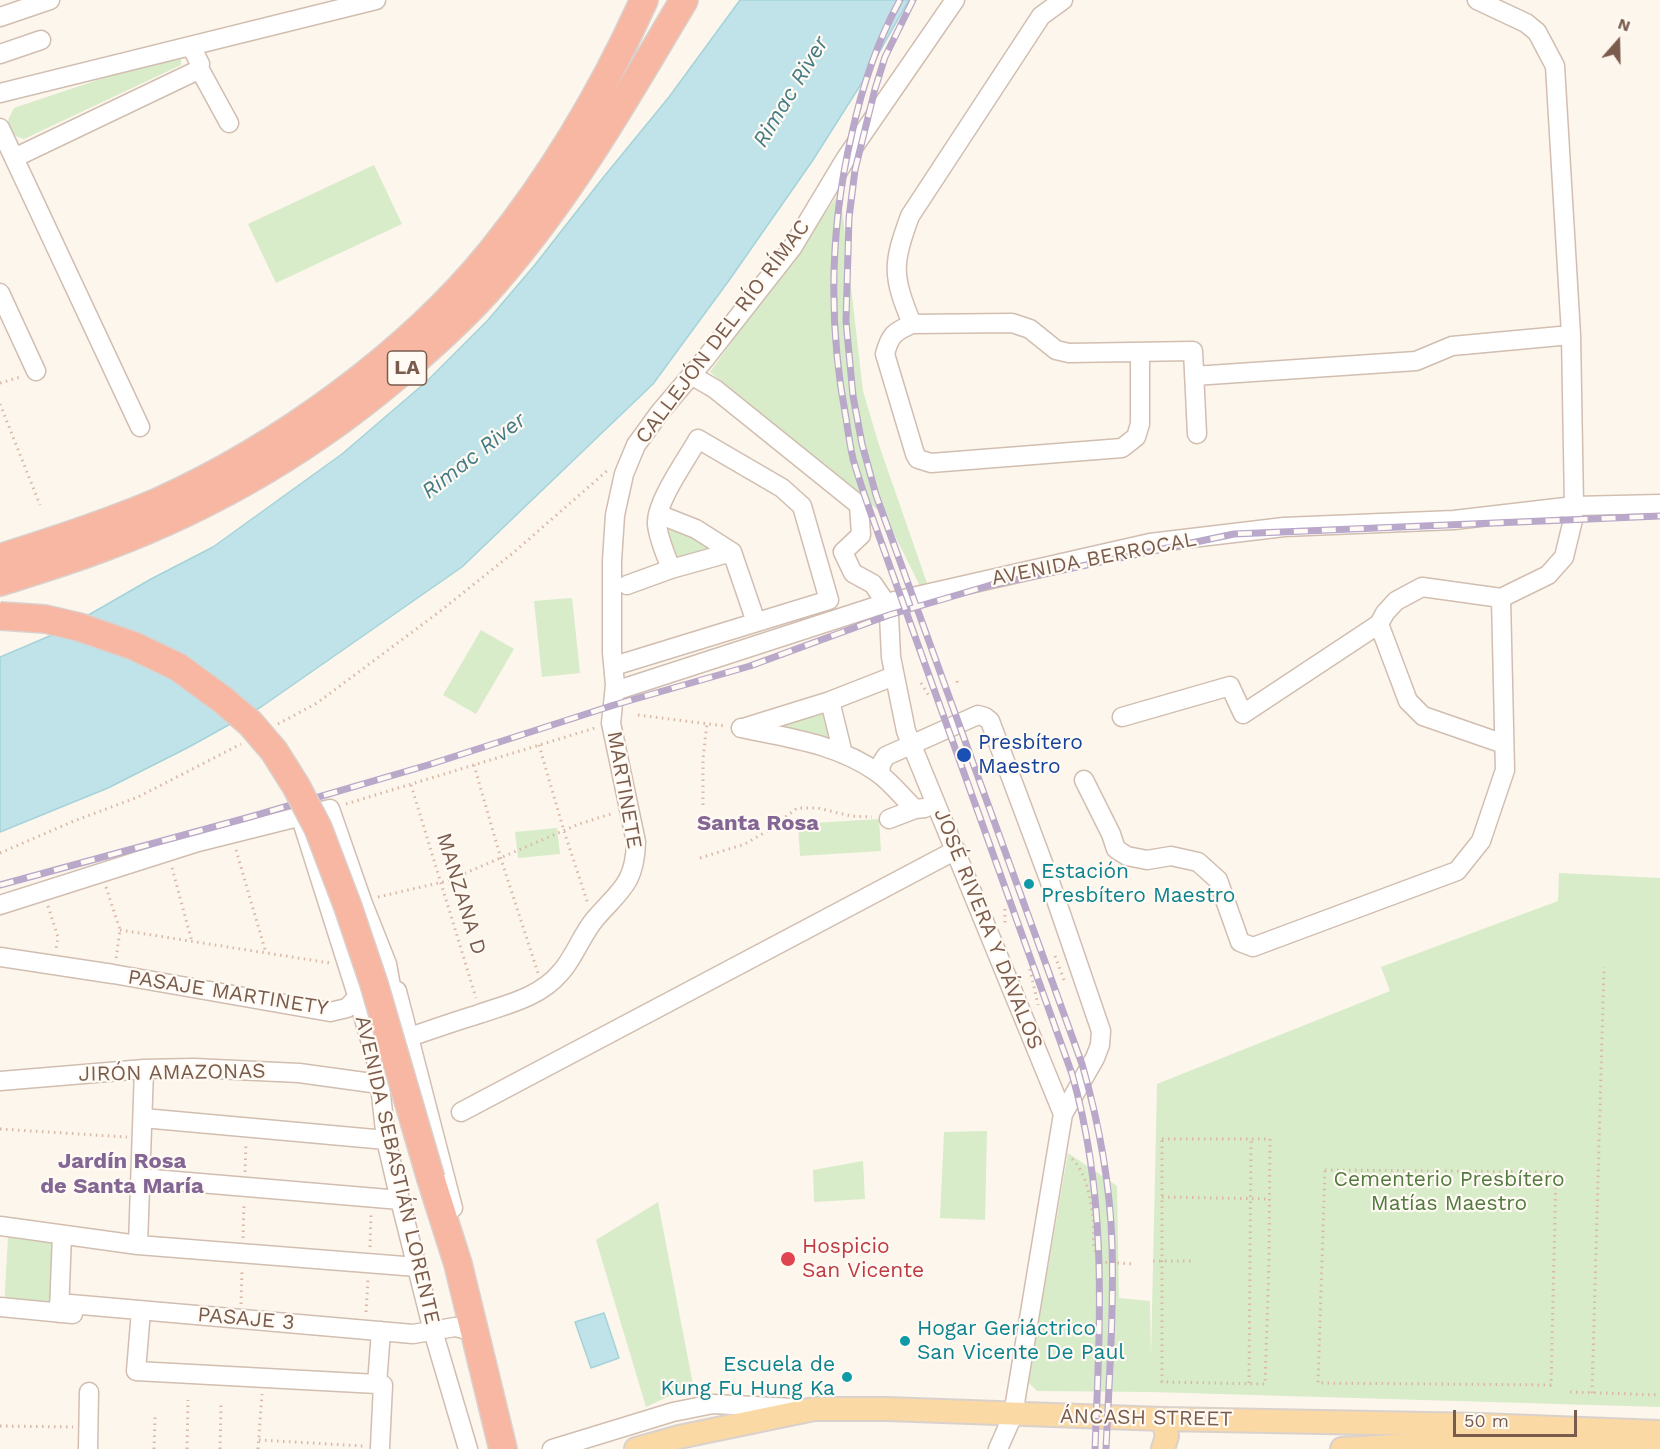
<!DOCTYPE html>
<html>
<head>
<meta charset="utf-8">
<style>
	body { margin:0 }
	#map { position:relative; width:1660px; height:1449px; overflow:hidden; background:#fdf6ec; font-family:"Work Sans",sans-serif }
	canvas { display:block }
	.north { position:absolute; left:1588px; top:12px; width:60px; height:60px; -webkit-text-stroke:4px #fffaf3; paint-order:stroke; rotate:20deg; font-size:16px; font-weight:700; line-height:24px; text-align:center; color:#7a5c4d }
	.north::after { content:''; display:block; margin:auto; width:21px; height:27px; background:#7a5c4d; clip-path:polygon(50% 0,100% 100%,50% 72%,0 100%) }
	.scale { position:absolute; left:1453px; top:1410px; width:124px; height:27px; box-sizing:border-box; border:3px solid #7a5c4d; border-top:0; padding-left:8px; font-size:18px; line-height:21px; white-space:nowrap; color:#7a5c4d; -webkit-text-stroke:4px #fffaf3; paint-order:stroke }
</style>
</head>
<body>
<div id="map">
<canvas width="1660" height="1449"></canvas>
<div class="north">N</div>
<div class="scale">50 m</div>
</div>
<script>
const ctx = document.querySelector('canvas').getContext('2d');
ctx.lineJoin = 'round';
function fillPath(path, color) { ctx.fillStyle = color; ctx.fill(path, 'evenodd'); }
function trace(path, color, width, dash) { ctx.strokeStyle = color; ctx.lineWidth = width; ctx.lineCap = dash ? 'butt' : 'round'; ctx.setLineDash(dash || []); ctx.stroke(path); }
function write(font, color, halo, rows, align = 'center') {
  ctx.font = font + ' "Work Sans",sans-serif'; ctx.lineWidth = 4.5; ctx.setLineDash([]); ctx.textBaseline = 'middle'; ctx.strokeStyle = halo; ctx.fillStyle = color; for (const [text, x, y, turn = 0] of rows) {
    ctx.save(); ctx.translate(x, y); ctx.rotate((+turn || 0) * Math.PI / 180); ctx.textAlign = isNaN(turn) ? turn : align; if (halo) ctx.strokeText(text, 0, 0); ctx.fillText(text, 0, 0); ctx.restore();
  }
}
const green = new Path2D(`
	M 175,54 L 181,58 L 181,65 L 24,139 C 13,136 10,133 7,122 L 14,108 Z
	M 374,165 L 402,224 L 276,283 L 248,224 Z
	M 840,192 L 863,391 L 879,445 L 927,583 L 920,586 L 885,516 L 710,372 Z
	M 658,514 L 732,552 L 671,569 Z
	M 572,598 L 580,673 L 542,677 L 534,601 Z
	M 481,630 L 514,649 L 476,714 L 443,695 Z
	M 822,713 L 829,736 L 828,739 L 783,729 L 785,722 Z
	M 879,819 L 881,851 L 800,856 L 798,824 Z
	M 557,828 L 560,854 L 518,858 L 515,832 Z
	M 1559,873 L 1660,878 L 1660,1407 L 1151,1392 L 1037,1391 L 1028,1382 L 1068,1153 L 1117,1186 L 1119,1298 L 1150,1301 L 1151,1356 L 1157,1084 L 1390,991 L 1381,967 L 1558,901 Z
	M 987,1131 L 985,1220 L 940,1218 L 944,1132 Z
	M 863,1161 L 865,1199 L 814,1202 L 813,1170 Z
	M 658,1202 L 693,1385 L 646,1407 L 596,1240 Z
	M 8,1237 L 57,1240 L 53,1311 L 4,1308 Z`);
const water = new Path2D(`
	M 740,0 L 909,0 L 863,81 L 813,160 L 730,279 L 653,384 L 462,567 L 261,707 L 189,747 L 108,788 L 0,832 L 0,657 L 59,632 L 151,579 L 213,547 L 342,454 L 426,382 L 488,320 L 534,266 L 602,179 L 669,97 Z
	M 604,1313 L 619,1358 L 591,1368 L 575,1322 Z`);
const path = new Path2D(`
	M 0,383 L 20,377
	M 0,404 L 40,505
	M 957,681 L 958,687
	M 921,683 L 929,696
	M 638,715 L 725,726
	M 278,724 L 317,703 L 439,612 L 513,553 L 608,470
	M 539,745 L 564,831 L 588,904
	M 474,765 L 501,859 L 538,973
	M 411,785 L 476,998
	M 346,804 L 595,728
	M 703,805 L 703,759 L 707,723
	M 236,850 L 266,953
	M 0,853 L 74,821 L 138,797 L 241,744
	M 700,858 L 745,844 L 769,830 L 797,808 L 818,808 L 851,816 L 872,817
	M 172,868 L 192,942
	M 106,887 L 120,930 L 116,959
	M 378,897 L 447,881 L 579,824 L 614,813
	M 48,906 L 58,937 L 56,949
	M 1005,909 L 1005,925
	M 120,930 L 330,963
	M 1055,956 L 1064,980
	M 1030,969 L 1038,1005
	M 0,1129 L 127,1137
	M 1162,1139 L 1270,1139 L 1269,1262 L 1265,1384 L 1162,1382 Z
	M 1072,1159 C 1086,1172 1090,1197 1093,1216 C 1095,1232 1090,1250 1101,1262 L 1135,1264
	M 1325,1170 L 1556,1172 L 1551,1385 L 1318,1383 Z
	M 245,1172 L 246,1143
	M 1162,1197 L 1269,1199
	M 243,1238 L 244,1203
	M 370,1247 L 371,1214
	M 1153,1261 L 1194,1261
	M 241,1304 L 242,1269
	M 366,1312 L 368,1280
	M 1249,1383 L 1251,1139
	M 1570,1392 L 1660,1395
	M 1592,1393 L 1604,967
	M 0,1426 L 73,1427
	M 259,1440 L 363,1446
	M 154,1449 L 155,1417
	M 187,1449 L 188,1400
	M 220,1449 L 221,1405
	M 258,1449 L 262,1394`);
const minor = new Path2D(`
	M 0,17 L 50,0
	M 0,54 L 41,40
	M 199,68 L 229,123
	M 0,93 L 376,0
	M 0,128 L 140,427
	M 14,158 L 196,71 L 200,64 L 191,46
	M 0,293 L 36,371
	M 912,324 C 892,275 892,265 910,216 L 1041,16 L 1063,0
	M 1140,352 L 1140,424 L 1136,437 L 1122,448 L 931,463 L 918,459 L 915,454 L 885,354 C 890,335 894,332 912,324 L 1012,323 L 1030,329 L 1056,350 L 1069,353 L 1193,351 L 1197,434
	M 691,375 L 715,389 L 859,505 L 861,535 L 843,552 L 853,573 L 873,584 L 886,603 L 889,615 L 891,657 L 906,731 L 1063,1114
	M 1194,376 L 1416,361 L 1452,346 L 1571,335
	M 658,514 L 696,529 L 732,552 L 756,622
	M 627,585 L 671,569 L 732,552
	M 1379,624 L 1408,701 L 1423,716 L 1504,744
	M 614,666 L 829,600 L 802,506 L 782,488 L 698,439 C 687,459 655,503 657,524 C 658,538 666,555 671,569
	M 615,691 L 886,603 L 1150,543 L 1284,527 L 1454,520 L 1574,506 L 1660,504
	M 830,701 L 843,754
	M 1122,717 L 1230,686 L 1243,714 L 1379,624 L 1385,613 L 1396,601 L 1422,587 L 1501,598 L 1548,575 L 1564,557 L 1573,520 L 1574,506 L 1571,335 L 1555,66 L 1537,32 L 1526,23 L 1477,0
	M 741,728 C 789,738 838,744 878,773 C 892,783 903,798 915,809
	M 743,728 L 830,701 L 894,676
	M 880,774 L 881,764 L 886,756 L 978,715 L 985,717 L 990,721 L 1049,879 L 1101,1031 L 1100,1045 L 1095,1058 L 1063,1114 L 1013,1415 L 998,1449
	M 1084,780 L 1111,834 L 1116,849 L 1127,856 L 1147,860 L 1171,856 L 1198,862 L 1218,880 L 1240,942 L 1253,947 L 1457,871 L 1481,841 L 1505,770 L 1501,598
	M 300,815 L 357,995 L 378,1067 L 386,1140 L 400,1200 L 433,1331 L 468,1449
	M 889,819 L 915,809 L 925,808
	M 0,905 L 198,842 L 330,809 L 362,901 L 387,964 L 391,986
	M 0,957 L 113,974 L 330,1012 L 347,1008 L 367,987 L 383,984 L 397,991 L 453,1208
	M 410,1037 C 433,1029 456,1021 479,1014 C 508,1004 540,997 560,973 C 573,960 582,934 595,919 C 620,890 635,884 636,842 L 611,723 L 615,685 L 612,652 L 612,561 L 615,515 L 624,474 L 636,445 L 660,412 L 705,359 L 792,248 L 846,158 L 955,0
	M 0,1081 L 144,1069 L 194,1068 L 299,1073 L 379,1084
	M 461,1112 L 956,850
	M 143,1118 L 386,1140
	M 141,1178 L 400,1200
	M 0,1226 L 138,1245 L 417,1267
	M 138,1245 L 144,1069
	M 59,1303 L 413,1334 L 455,1327 L 464,1329 L 480,1338
	M 0,1307 L 73,1314
	M 141,1311 L 136,1371 L 377,1384
	M 59,1313 L 62,1235
	M 380,1447 L 383,1385 L 377,1384 L 381,1331
	M 88,1449 L 89,1392
	M 552,1449 L 673,1412 L 713,1404 L 794,1408`);
const major = new Path2D(`
	M 1163,1419 L 1167,1436 L 1163,1449
	M 636,1449 L 679,1437 L 814,1409 L 887,1409 L 1163,1419 L 1480,1425 L 1660,1432
	M 1342,1449 L 1445,1443 L 1660,1449`);
const highway = new Path2D(`
	M 0,558 C 53,541 106,524 158,502 C 278,448 409,354 492,251 C 553,175 604,89 644,0
	M 0,582 C 34,571 68,561 102,548 C 215,506 321,443 412,363 C 441,338 470,311 495,282 C 570,196 626,98 684,0
	M 431,1179 L 458,1264 L 503,1449`);
const rail = new Path2D(`
	M 900,0 C 877,42 862,87 852,133 C 830,227 828,323 846,418 C 848,432 850,445 853,459 C 858,476 864,494 870,511 L 1072,1074 C 1108,1200 1100,1320 1095,1449
	M 913,0 L 885,57 L 875,89 L 855,170 L 849,218 L 846,321 L 853,396 L 862,444 L 876,495 L 1082,1064 C 1099,1123 1110,1182 1112,1244 C 1114,1312 1109,1381 1106,1449
	M 0,885 L 250,817 L 428,765 L 614,705 L 750,666 L 889,615 L 991,585 L 1234,534 L 1660,516`);
const highwayBridge = new Path2D(`
	M 0,616 L 45,619 L 79,627 L 134,646 L 178,667 L 223,700 L 250,723 L 274,751 L 296,786 L 318,828 L 348,907 L 374,984 L 431,1179`);
const markers = [
	[964,755,8,"#1a4fb4"],
	[1029,884,6,"#0f9aa8"],
	[788,1259,8,"#e0444e"],
	[905,1341,6,"#0f9aa8"],
	[847,1377,6,"#0f9aa8"]
];
const shields = [
	[407,368,39]
];
const shieldNames = [
	["LA",407,368]
];
const streetNames = [
	["CALLEJÓN DEL RÍO RÍMAC",723,332,-53],
	["AVENIDA BERROCAL",1094,559,-11],
	["MARTINETE",624,790,80],
	["MANZANA D",461,894,73],
	["JOSÉ RIVERA Y DÁVALOS",988,929,68],
	["PASAJE MARTINETY",228,993,9],
	["JIRÓN AMAZONAS",172,1073,-1],
	["AVENIDA SEBASTIÁN LORENTE",397,1170,77],
	["PASAJE 3",246,1319,5],
	["ÁNCASH STREET",1146,1418,1]
];
const transitNames = [
	["Presbítero",978,743],
	["Maestro",978,767]
];
const cultureNames = [
	["Estación",1041,872],
	["Presbítero Maestro",1041,896],
	["Hogar Geriáctrico",917,1329],
	["San Vicente De Paul",917,1353],
	["Escuela de",835,1365,"right"],
	["Kung Fu Hung Ka",835,1389,"right"]
];
const parkNames = [
	["Cementerio Presbítero",1449,1180],
	["Matías Maestro",1449,1204]
];
const healthNames = [
	["Hospicio",802,1247],
	["San Vicente",802,1271]
];
const waterNames = [
	["Rimac River",791,92,-59],
	["Rimac River",474,456,-38]
];
const neighbourhoodNames = [
	["Santa Rosa",758,824],
	["Jardín Rosa",122,1162],
	["de Santa María",122,1187]
];
fillPath(green, '#d8ecc9');
fillPath(water, '#bfe3e8');
trace(water, '#a5d3da', 1.5);
trace(minor, '#d1beb0', 21);
trace(major, '#dad1cd', 26);
trace(highway, '#dad1cd', 30);
trace(path, '#d9b8a5', 3, [1.5, 4.5]);
trace(minor, '#fff', 18);
trace(major, '#fbd9a5', 22);
trace(highway, '#f7b7a3', 27);
trace(rail, '#b9a8c9', 7);
trace(rail, '#fffaf3', 4.5, [14]);
trace(highwayBridge, '#dad1cd', 30, []);
trace(highwayBridge, '#f7b7a3', 27);
for (const [x, y, r, color] of markers) { const dot = new Path2D(); dot.arc(x, y, r, 0, 2 * Math.PI); ctx.fillStyle = color; ctx.fill(dot); trace(dot, '#fffaf3', 2); }
for (const [x, y, w] of shields) { const box = new Path2D(); box.roundRect(x - w / 2, y - 17, w, 34, 4.5); ctx.fillStyle = '#fffaf3'; ctx.fill(box); trace(box, '#7a5c4d', 1.5); }
write('bold 20px', '#7a5c4d', null, shieldNames);
write('21px', '#7a5c4d', '#fffaf3', streetNames);
write('21px', '#164399', '#fffaf3', transitNames, 'left');
write('21px', '#0d838f', '#fffaf3', cultureNames, 'left');
write('21px', '#537a41', '#fffaf3', parkNames);
write('21px', '#be3a42', '#fffaf3', healthNames, 'left');
write('italic 22px', '#437c86', '#fffaf3', waterNames);
write('bold 22px', '#846695', '#fffaf3', neighbourhoodNames);
</script>
</body>
</html>
